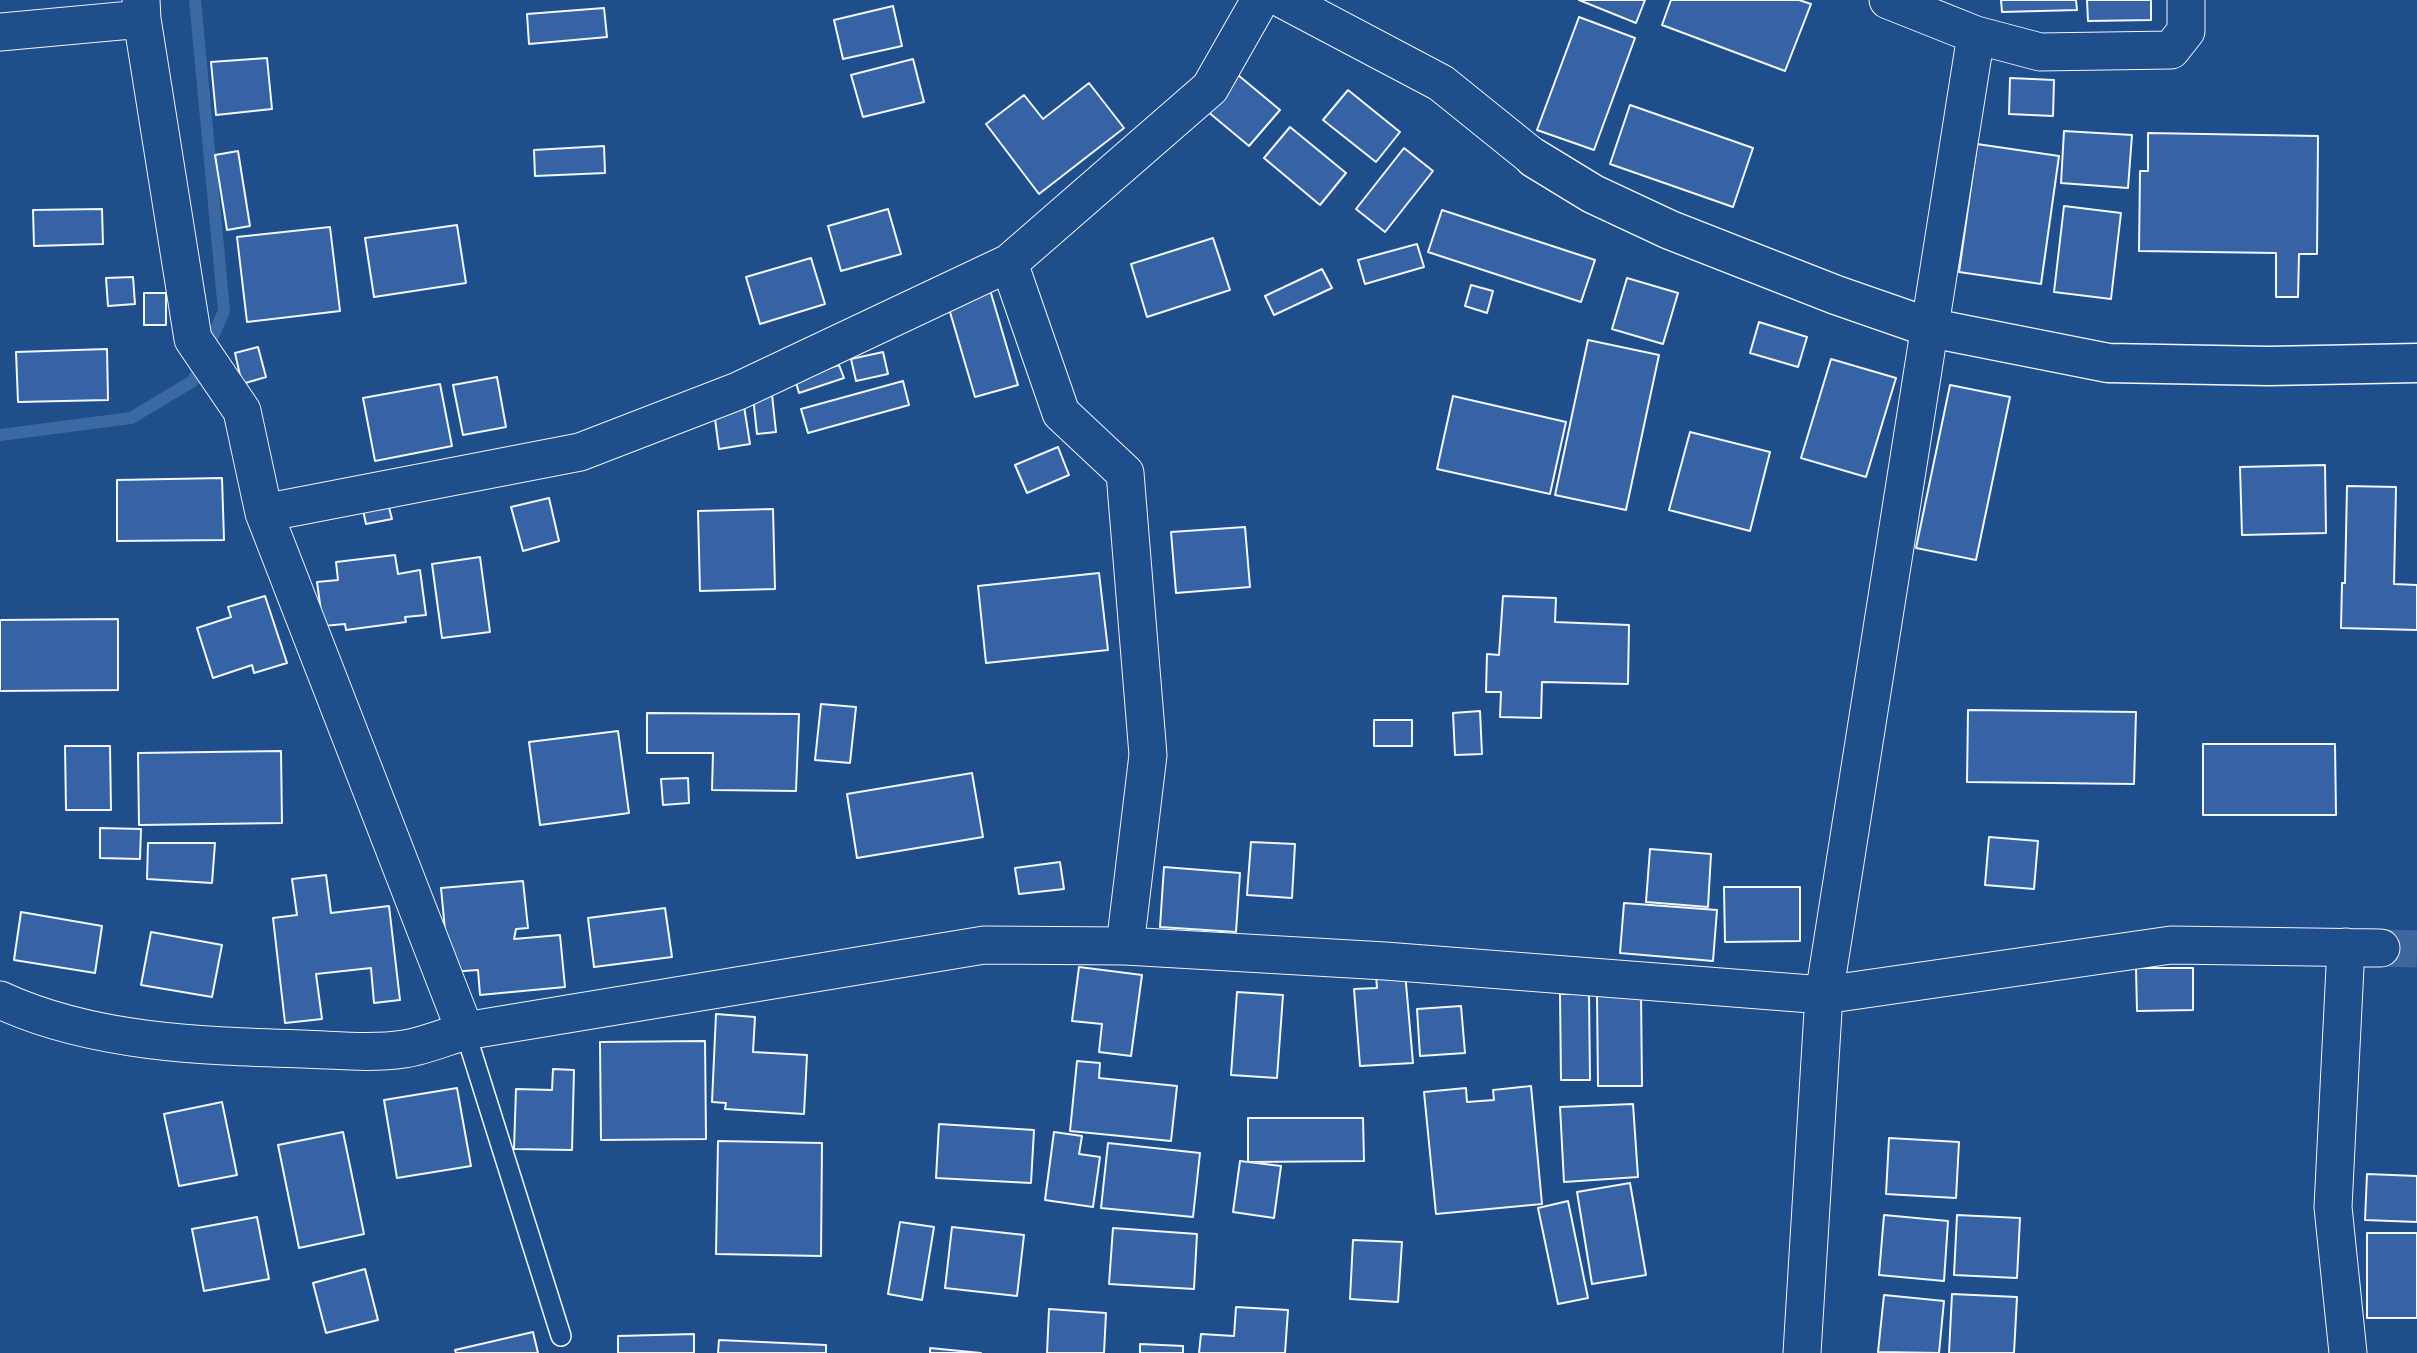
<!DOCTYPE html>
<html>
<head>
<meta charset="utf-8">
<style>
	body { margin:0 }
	canvas { display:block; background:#1f4e8c }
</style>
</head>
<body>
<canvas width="2417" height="1353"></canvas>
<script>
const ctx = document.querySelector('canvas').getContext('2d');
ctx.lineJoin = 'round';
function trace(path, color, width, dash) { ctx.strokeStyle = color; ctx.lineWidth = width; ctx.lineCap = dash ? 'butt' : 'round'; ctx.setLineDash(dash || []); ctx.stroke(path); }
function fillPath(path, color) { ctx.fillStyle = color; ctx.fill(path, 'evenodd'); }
const stream = new Path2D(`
	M 0,435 L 131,418 L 193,381 L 224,311 L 195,0`);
const building = new Path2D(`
	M 1579,0 L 1645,0 L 1636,23 Z
	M 1671,0 L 1799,0 L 1811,4 L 1785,71 L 1662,25 Z
	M 2001,0 L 2076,0 L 2077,10 L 2002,12 Z
	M 2087,0 L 2151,0 L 2151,20 L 2088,21 Z
	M 893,6 L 902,46 L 843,59 L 834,20 Z
	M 604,8 L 607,37 L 529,44 L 527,14 Z
	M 1579,17 L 1635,38 L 1594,150 L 1537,130 Z
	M 267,58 L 272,109 L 216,115 L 211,62 Z
	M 913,59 L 924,102 L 863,117 L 851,75 Z
	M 1238,75 L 1280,110 L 1249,146 L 1207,111 Z
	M 2010,78 L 2054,80 L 2053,116 L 2009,114 Z
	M 1089,83 L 1124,128 L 1039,194 L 986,124 L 1024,95 L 1043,119 Z
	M 1348,90 L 1400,132 L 1376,162 L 1323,120 Z
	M 1630,105 L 1753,148 L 1733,207 L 1610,164 Z
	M 1290,127 L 1346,173 L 1320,205 L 1264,158 Z
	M 2064,131 L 2132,135 L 2128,188 L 2061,183 Z
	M 2148,133 L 2318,136 L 2317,254 L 2299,254 L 2298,297 L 2276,297 L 2276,253 L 2139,251 L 2140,171 L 2148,171 Z
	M 1977,144 L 2059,156 L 2041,284 L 1959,272 Z
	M 604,146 L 605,173 L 535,176 L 534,150 Z
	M 1404,148 L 1433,171 L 1385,232 L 1356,209 Z
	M 238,151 L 250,226 L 227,230 L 215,155 Z
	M 2064,206 L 2121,213 L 2111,299 L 2054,292 Z
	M 102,209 L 103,244 L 34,246 L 33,210 Z
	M 888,209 L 901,254 L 841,271 L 828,226 Z
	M 1442,210 L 1595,260 L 1581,302 L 1428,252 Z
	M 457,225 L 466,283 L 374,297 L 365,238 Z
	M 330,227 L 340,311 L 247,322 L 237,237 Z
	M 1213,238 L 1230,290 L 1147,317 L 1131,264 Z
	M 1417,244 L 1424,267 L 1365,284 L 1358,260 Z
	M 811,258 L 825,304 L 760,324 L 746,277 Z
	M 1322,269 L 1332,288 L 1274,315 L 1265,296 Z
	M 133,277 L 135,304 L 108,306 L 106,278 Z
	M 1627,278 L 1678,293 L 1663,344 L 1612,329 Z
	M 988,283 L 1018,385 L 975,397 L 945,295 Z
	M 1471,285 L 1493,291 L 1487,313 L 1465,306 Z
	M 144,293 L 166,293 L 166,325 L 144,325 Z
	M 1759,322 L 1807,337 L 1798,367 L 1750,353 Z
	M 1588,340 L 1659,355 L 1626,510 L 1555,495 Z
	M 258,347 L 266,377 L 242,384 L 235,353 Z
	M 107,349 L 108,400 L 18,402 L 16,352 Z
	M 883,352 L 888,374 L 856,381 L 851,359 Z
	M 1831,359 L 1896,378 L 1866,477 L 1801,458 Z
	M 839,365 L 844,378 L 799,393 L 795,379 Z
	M 497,377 L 506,427 L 463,435 L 453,385 Z
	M 903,381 L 909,405 L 808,433 L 801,409 Z
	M 440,384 L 452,446 L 375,461 L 363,398 Z
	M 771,385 L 776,432 L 757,434 L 752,387 Z
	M 1950,385 L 2010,397 L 1976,560 L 1916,548 Z
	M 1453,396 L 1566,422 L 1550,494 L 1437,469 Z
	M 743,400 L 750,444 L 719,449 L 713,404 Z
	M 1690,432 L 1770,452 L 1750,531 L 1669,510 Z
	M 1058,447 L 1069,475 L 1027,493 L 1015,465 Z
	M 2325,465 L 2326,533 L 2242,535 L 2240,467 Z
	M 222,478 L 224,540 L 117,541 L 117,480 Z
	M 2347,486 L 2396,487 L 2394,584 L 2417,585 L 2417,630 L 2341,628 L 2342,583 L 2345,583 Z
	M 386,496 L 392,519 L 366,524 L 361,501 Z
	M 549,498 L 559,541 L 523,551 L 511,507 Z
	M 773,509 L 775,589 L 700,591 L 698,511 Z
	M 1245,527 L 1250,587 L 1176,593 L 1171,532 Z
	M 395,555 L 398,574 L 420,570 L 426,615 L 405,617 L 406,622 L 346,630 L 345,624 L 323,626 L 317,582 L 338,580 L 336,562 Z
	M 480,557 L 490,632 L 442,638 L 432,564 Z
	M 1099,573 L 1108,650 L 986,663 L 978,586 Z
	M 265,596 L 287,663 L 254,673 L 252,665 L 213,678 L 197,628 L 231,617 L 228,607 Z
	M 1503,596 L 1556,598 L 1555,622 L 1629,625 L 1628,684 L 1542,682 L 1541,718 L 1500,717 L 1501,692 L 1486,692 L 1487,654 L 1499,655 Z
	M 118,619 L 118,690 L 0,691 L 0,620 Z
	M 821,704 L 856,707 L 850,763 L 815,760 Z
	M 1968,710 L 2136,712 L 2134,784 L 1967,782 Z
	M 1480,711 L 1482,754 L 1455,755 L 1453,713 Z
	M 647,713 L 799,714 L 796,791 L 712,790 L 713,753 L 647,753 Z
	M 1374,720 L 1412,720 L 1412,746 L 1374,746 Z
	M 618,731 L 629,813 L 540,825 L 529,742 Z
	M 2203,744 L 2335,744 L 2336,815 L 2203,815 Z
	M 65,746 L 110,746 L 111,810 L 66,810 Z
	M 281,751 L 282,823 L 139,825 L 138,753 Z
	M 972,773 L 983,837 L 857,858 L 847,794 Z
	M 688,778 L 689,803 L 663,805 L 661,779 Z
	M 100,828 L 141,829 L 140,859 L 100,858 Z
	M 1989,837 L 2038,841 L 2034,889 L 1985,885 Z
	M 1251,842 L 1295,844 L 1292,898 L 1247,895 Z
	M 148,843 L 215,843 L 212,883 L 147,879 Z
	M 1650,849 L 1711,854 L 1708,907 L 1646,902 Z
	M 1060,862 L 1064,889 L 1019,894 L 1015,868 Z
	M 1164,867 L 1240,873 L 1236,932 L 1160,927 Z
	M 326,875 L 331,913 L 389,906 L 400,1000 L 374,1003 L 371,968 L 316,974 L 322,1019 L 285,1023 L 273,918 L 297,915 L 292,879 Z
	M 523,881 L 528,928 L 516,929 L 514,939 L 560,935 L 565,987 L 480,995 L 478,970 L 449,972 L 441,888 Z
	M 1724,887 L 1800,887 L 1800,941 L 1725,942 Z
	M 1624,903 L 1717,910 L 1713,961 L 1620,953 Z
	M 665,908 L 672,957 L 594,967 L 588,918 Z
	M 21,912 L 102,926 L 95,973 L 14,960 Z
	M 151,932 L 222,945 L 212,997 L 141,985 Z
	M 1079,967 L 1142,975 L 1131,1056 L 1099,1052 L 1102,1024 L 1072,1021 Z
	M 2136,968 L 2193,968 L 2193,1010 L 2137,1011 Z
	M 1405,972 L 1413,1063 L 1360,1066 L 1354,989 L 1377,988 L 1376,975 Z
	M 1237,992 L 1283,995 L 1277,1078 L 1231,1075 Z
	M 1641,993 L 1642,1086 L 1598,1086 L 1597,994 Z
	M 1560,994 L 1589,994 L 1590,1080 L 1561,1080 Z
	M 1461,1006 L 1465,1053 L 1420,1056 L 1417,1009 Z
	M 716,1014 L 755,1017 L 753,1052 L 807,1055 L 804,1114 L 725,1109 L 726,1103 L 712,1102 Z
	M 705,1041 L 706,1139 L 601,1140 L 600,1042 Z
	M 1077,1061 L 1100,1063 L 1099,1078 L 1177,1086 L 1171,1141 L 1070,1131 Z
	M 553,1069 L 574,1070 L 572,1150 L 514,1149 L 516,1089 L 552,1090 Z
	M 1531,1086 L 1542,1204 L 1436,1214 L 1424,1092 L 1466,1088 L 1467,1102 L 1494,1100 L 1493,1090 Z
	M 457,1088 L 471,1166 L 397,1178 L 384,1100 Z
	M 222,1102 L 237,1175 L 179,1186 L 164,1114 Z
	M 1633,1104 L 1638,1177 L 1564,1182 L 1560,1107 Z
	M 1248,1118 L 1363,1118 L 1364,1161 L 1248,1162 Z
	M 939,1124 L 1034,1130 L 1031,1183 L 936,1178 Z
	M 343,1132 L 364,1234 L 299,1248 L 278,1145 Z
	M 1054,1132 L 1082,1136 L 1079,1154 L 1100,1157 L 1093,1207 L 1045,1200 Z
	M 1889,1138 L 1959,1142 L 1956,1198 L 1886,1194 Z
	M 718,1141 L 822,1143 L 821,1256 L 716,1254 Z
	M 1108,1143 L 1200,1153 L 1193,1217 L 1101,1208 Z
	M 1240,1161 L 1281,1166 L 1274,1218 L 1233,1212 Z
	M 2367,1174 L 2417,1176 L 2417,1222 L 2365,1220 Z
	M 1630,1183 L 1646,1275 L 1592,1284 L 1577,1192 Z
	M 1568,1201 L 1588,1298 L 1558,1304 L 1538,1208 Z
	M 1884,1215 L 1948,1221 L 1944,1281 L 1879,1275 Z
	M 1957,1215 L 2020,1218 L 2017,1278 L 1954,1275 Z
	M 257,1217 L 269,1279 L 204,1291 L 192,1229 Z
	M 900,1222 L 934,1227 L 922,1300 L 888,1294 Z
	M 952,1227 L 1024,1235 L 1017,1296 L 945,1288 Z
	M 1113,1228 L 1197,1234 L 1194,1289 L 1109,1284 Z
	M 2367,1233 L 2417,1233 L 2417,1318 L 2367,1318 Z
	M 1353,1240 L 1402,1242 L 1398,1302 L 1350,1299 Z
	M 365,1269 L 378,1320 L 326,1333 L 313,1283 Z
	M 1952,1294 L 2017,1297 L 2014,1353 L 1949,1353 Z
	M 1884,1295 L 1944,1301 L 1939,1353 L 1878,1352 Z
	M 1236,1307 L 1288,1310 L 1285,1353 L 1199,1353 L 1201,1334 L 1234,1336 Z
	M 1049,1309 L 1106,1313 L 1104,1353 L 1047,1353 Z
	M 533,1332 L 538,1353 L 456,1353 L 455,1350 Z
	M 694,1334 L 694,1353 L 618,1353 L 618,1336 Z
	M 719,1340 L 826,1345 L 826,1353 L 718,1353 Z
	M 1140,1344 L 1183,1346 L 1183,1353 L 1140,1353 Z
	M 930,1348 L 981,1353 L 930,1353 Z`);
const streetTunnel = new Path2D(`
	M 2381,948 L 2417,949`);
const lane = new Path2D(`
	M 465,1031 L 561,1336`);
const street = new Path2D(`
	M 141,0 L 142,19 L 193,339 L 242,411 L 264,513 L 465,1031
	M 1284,0 L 1441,83 L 1534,158
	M 0,32 L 142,19
	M 1976,35 L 2040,52 L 2171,50 L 2186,31 L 2186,0
	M 1009,263 L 1061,413 L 1125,473 L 1148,755 L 1125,946
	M 264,513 L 580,452 L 738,391 L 1009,263 L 1210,88 L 1260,0
	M 2346,947 L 2333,1207 L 2348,1353
	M 0,1000 C 93,1043 202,1046 303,1049 C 336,1050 371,1054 404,1049 C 424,1046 445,1037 465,1031 L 984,945 L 1125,946 L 1385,961 L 1824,995 L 2171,945 L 2381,948
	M 1802,1353 L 1824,995 L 1976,35 L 1888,0`);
const secondary = new Path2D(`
	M 1534,158 L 1593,194 L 1670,230 L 1836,295 L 1931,328 L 2108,363 L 2269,366 L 2417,363`);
trace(stream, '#3b69a3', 12);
fillPath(building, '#3563a3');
trace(building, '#f2f6ff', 2);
trace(streetTunnel, '#3f679d', 37, [37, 18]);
trace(lane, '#f2f6ff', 22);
trace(street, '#f2f6ff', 39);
trace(secondary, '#f2f6ff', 41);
trace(lane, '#1f4e8c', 19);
trace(street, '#1f4e8c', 37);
trace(secondary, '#1f4e8c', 38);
</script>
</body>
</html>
